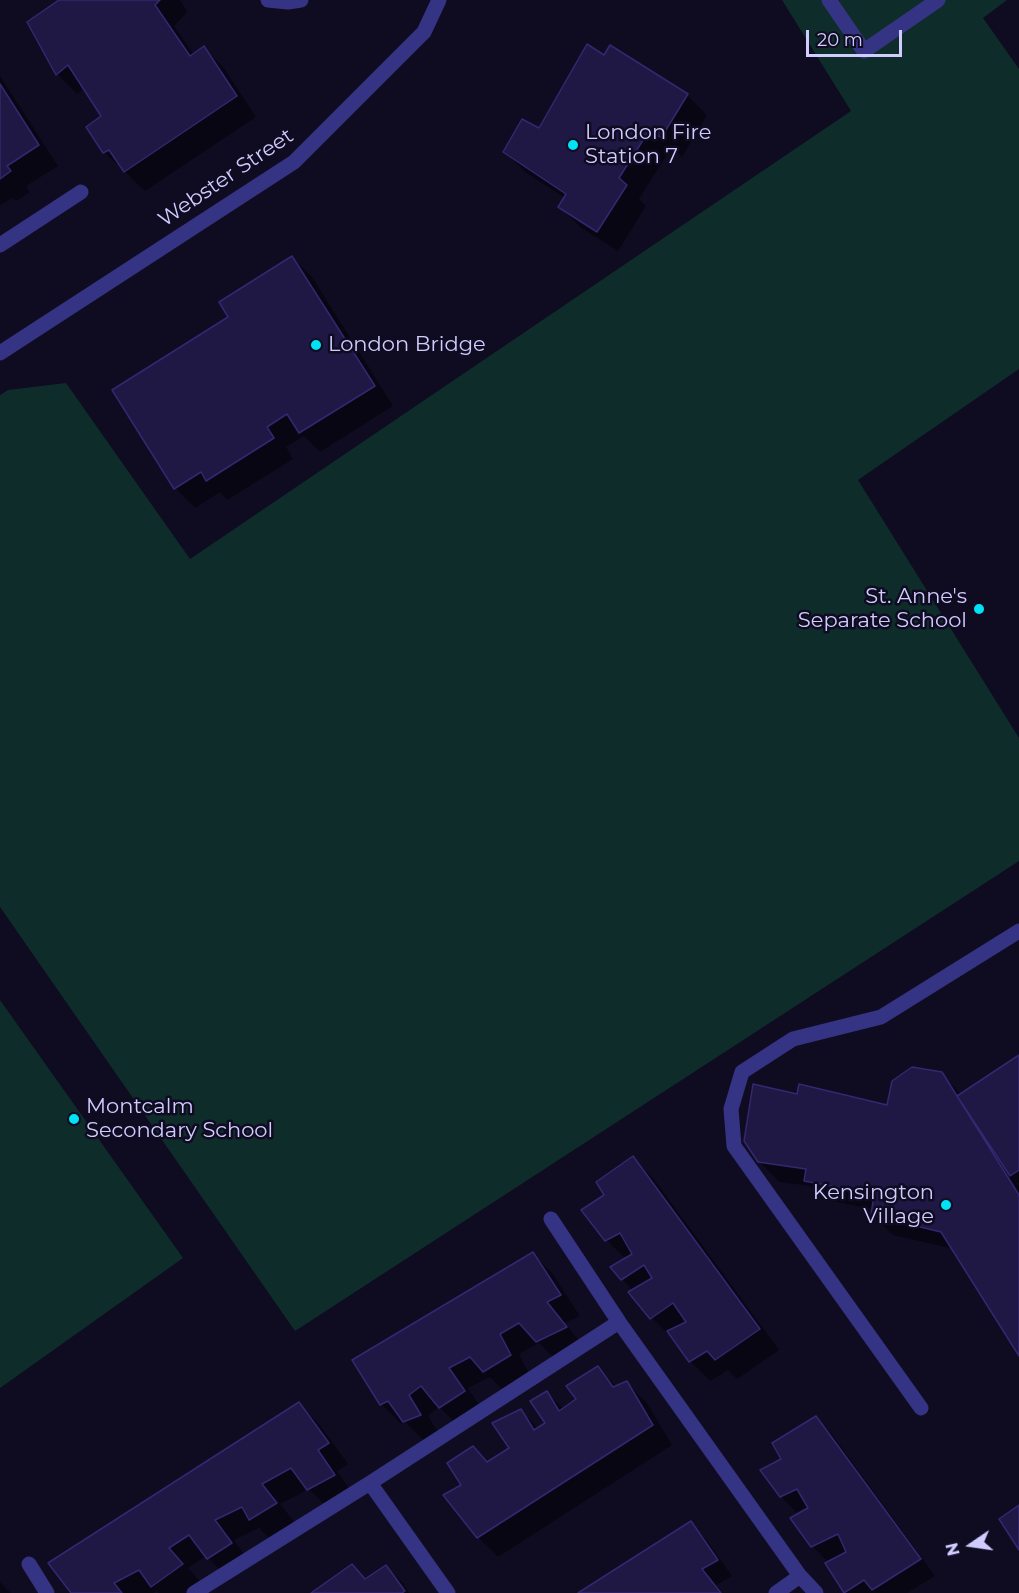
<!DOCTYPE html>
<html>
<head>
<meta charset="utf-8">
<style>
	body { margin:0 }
	#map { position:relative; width:1019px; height:1593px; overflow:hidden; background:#0f0c22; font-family:Montserrat,sans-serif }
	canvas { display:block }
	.north { position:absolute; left:941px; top:1515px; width:60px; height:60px; -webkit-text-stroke:4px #0f0c22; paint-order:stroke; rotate:257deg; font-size:16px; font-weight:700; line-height:24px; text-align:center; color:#d1ccff }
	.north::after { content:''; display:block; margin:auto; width:21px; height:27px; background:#d1ccff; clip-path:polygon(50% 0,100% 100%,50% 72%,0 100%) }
	.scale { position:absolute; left:806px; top:30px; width:96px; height:27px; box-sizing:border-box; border:3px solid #d1ccff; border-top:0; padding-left:8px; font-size:18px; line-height:21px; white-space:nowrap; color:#d1ccff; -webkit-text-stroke:4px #0f0c22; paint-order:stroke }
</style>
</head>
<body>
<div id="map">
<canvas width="1019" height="1593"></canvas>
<div class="north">N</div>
<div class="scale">20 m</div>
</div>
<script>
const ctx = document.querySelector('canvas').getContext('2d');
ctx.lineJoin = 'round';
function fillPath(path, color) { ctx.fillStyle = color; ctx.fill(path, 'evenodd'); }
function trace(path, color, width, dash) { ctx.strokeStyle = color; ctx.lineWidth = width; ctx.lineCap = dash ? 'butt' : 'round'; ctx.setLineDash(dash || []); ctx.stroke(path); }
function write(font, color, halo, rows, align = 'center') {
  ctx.font = font + ' Montserrat,sans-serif'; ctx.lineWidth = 5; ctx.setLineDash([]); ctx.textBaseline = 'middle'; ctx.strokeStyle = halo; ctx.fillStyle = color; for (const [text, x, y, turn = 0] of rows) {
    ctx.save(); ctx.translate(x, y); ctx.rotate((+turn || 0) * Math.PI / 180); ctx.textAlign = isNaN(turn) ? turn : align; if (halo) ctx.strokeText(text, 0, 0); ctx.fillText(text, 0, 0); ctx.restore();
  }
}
const green = new Path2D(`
	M 782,0 L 1007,0 L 983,18 L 1019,69 L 1019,369 L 858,480 L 1019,738 L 1019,861 L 295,1331 L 0,907 L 0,395 L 8,390 L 66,383 L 190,559 L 851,111 Z
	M 0,1000 L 183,1258 L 0,1388 Z`);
const shadow = new Path2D(`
	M 62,0 L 180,0 L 187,12 L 174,26 L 194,55 L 204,48 L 224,68 L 256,117 L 145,191 L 104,152 L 103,117 L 83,89 L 77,94 L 58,75 L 29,22 Z
	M 611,47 L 687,95 L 707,115 L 682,157 L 671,148 L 639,199 L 646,206 L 618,251 L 580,227 L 560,207 L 565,198 L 525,172 L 505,152 L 539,130 L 605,57 Z
	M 0,76 L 58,166 L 26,186 L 30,192 L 16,201 L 12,198 L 0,205 Z
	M 292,257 L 312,277 L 393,406 L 320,452 L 304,436 L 286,447 L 293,459 L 227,500 L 220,492 L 195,508 L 175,488 L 230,317 Z
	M 1019,1057 L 1019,1183 L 1018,1184 L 1019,1186 L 1019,1353 L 954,1249 L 893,1235 L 872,1215 L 873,1209 L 826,1200 L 811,1186 L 779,1182 L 759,1161 L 798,1096 L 888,1107 L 941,1074 L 962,1095 Z
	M 633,1158 L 653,1178 L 779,1350 L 737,1379 L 728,1370 L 710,1381 L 690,1361 L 673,1337 L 672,1338 L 652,1318 L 633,1291 L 622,1279 L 626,1259 L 606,1240 L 606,1195 Z
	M 532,1253 L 552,1273 L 580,1316 L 565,1323 L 585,1348 L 557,1361 L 539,1343 L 519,1354 L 530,1376 L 504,1391 L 490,1377 L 468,1388 L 484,1412 L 460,1427 L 439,1407 L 428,1416 L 440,1435 L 424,1441 L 405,1422 L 401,1424 L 381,1404 Z
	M 598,1368 L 617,1387 L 627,1383 L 647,1403 L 672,1445 L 498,1557 L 478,1537 L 463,1486 L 473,1448 L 488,1463 L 511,1449 L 521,1411 L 539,1429 L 547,1424 L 547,1393 L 564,1409 L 578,1400 Z
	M 299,1404 L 319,1424 L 348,1464 L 337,1471 L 354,1495 L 328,1509 L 309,1489 L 280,1504 L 296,1524 L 270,1539 L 259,1528 L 234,1540 L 251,1564 L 228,1578 L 206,1556 L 188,1568 L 202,1584 L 190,1593 L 159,1593 L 157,1591 L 153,1593 L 73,1593 Z
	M 816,1418 L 831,1433 L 935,1576 L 907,1593 L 846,1593 L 827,1564 L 829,1563 L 812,1546 L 809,1506 L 796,1512 L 781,1496 L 783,1459 Z
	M 690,1523 L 706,1539 L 732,1576 L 716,1585 L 723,1593 L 581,1593 Z
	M 352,1566 L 366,1580 L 386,1567 L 402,1582 L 409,1593 L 313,1593 Z
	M 0,1582 L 11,1593 L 0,1593 Z`);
const building = new Path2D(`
	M 59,0 L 160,0 L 155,5 L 190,56 L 204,46 L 237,96 L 124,172 L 109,150 L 103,153 L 86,127 L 101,116 L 68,65 L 56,75 L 27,22 Z
	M 587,44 L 604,55 L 610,45 L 688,94 L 661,138 L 650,129 L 619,178 L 627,185 L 597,232 L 558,207 L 566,194 L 503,152 L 522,119 L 539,128 Z
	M 0,84 L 39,145 L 7,166 L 11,171 L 0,179 Z
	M 292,256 L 375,386 L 299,433 L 287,414 L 267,427 L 274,438 L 206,481 L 201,472 L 174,489 L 112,390 L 228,317 L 219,302 Z
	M 1019,1055 L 1019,1170 L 1010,1176 L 957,1096 Z
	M 912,1067 L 942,1072 L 1019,1195 L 1019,1356 L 941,1232 L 871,1215 L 874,1194 L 804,1181 L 806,1169 L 758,1162 L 744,1141 L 753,1084 L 797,1094 L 799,1084 L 887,1105 L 892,1081 Z
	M 633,1156 L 760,1329 L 715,1360 L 707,1351 L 689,1362 L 667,1331 L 686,1322 L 673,1303 L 650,1319 L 628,1292 L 652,1278 L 644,1265 L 621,1280 L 610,1267 L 632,1254 L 620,1233 L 605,1241 L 581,1210 L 604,1195 L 596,1182 Z
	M 533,1252 L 561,1295 L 547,1302 L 567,1327 L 536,1342 L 519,1323 L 500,1334 L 511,1355 L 483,1372 L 470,1357 L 449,1368 L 465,1391 L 439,1408 L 421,1386 L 409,1395 L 421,1415 L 403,1422 L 388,1401 L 380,1405 L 352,1360 Z
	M 598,1366 L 613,1387 L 627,1381 L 653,1425 L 477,1538 L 443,1495 L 461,1485 L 447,1463 L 473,1446 L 487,1462 L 509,1448 L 492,1423 L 521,1409 L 534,1430 L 545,1423 L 530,1401 L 547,1391 L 559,1411 L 576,1399 L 566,1386 Z
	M 299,1402 L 329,1443 L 318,1450 L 335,1475 L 307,1490 L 291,1468 L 262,1484 L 277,1503 L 249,1520 L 242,1507 L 215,1520 L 232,1543 L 207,1559 L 189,1535 L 169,1548 L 183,1564 L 151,1587 L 139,1570 L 114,1583 L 122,1593 L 71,1593 L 48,1563 Z
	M 816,1416 L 921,1559 L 872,1590 L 864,1580 L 844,1593 L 825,1563 L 846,1552 L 838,1534 L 811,1547 L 790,1518 L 808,1508 L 797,1489 L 780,1497 L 760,1470 L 781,1459 L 772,1443 Z
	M 1019,1505 L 1019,1550 L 999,1519 Z
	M 691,1521 L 718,1560 L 702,1569 L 721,1593 L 578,1593 Z
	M 352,1564 L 365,1579 L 386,1565 L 405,1591 L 402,1593 L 311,1593 Z`);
const service = new Path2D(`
	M 268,0 L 288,2 L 301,0
	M 829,0 L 864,51 L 938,0
	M 0,245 L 81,192
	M 551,1219 L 619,1322 L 800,1576 L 816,1593
	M 921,1408 L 734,1146 L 731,1109 L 742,1072 L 793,1039 L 881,1017 L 1019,931
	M 370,1483 L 448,1593
	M 29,1564 L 47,1593
	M 194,1593 L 370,1483 L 619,1322
	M 776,1593 L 800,1576`);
const tertiary = new Path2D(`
	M 0,353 L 294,162 L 424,32 L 439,0`);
const markers = [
	[573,145,6,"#00e3f7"],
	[316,345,6,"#00e3f7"],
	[979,609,6,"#00e3f7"],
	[74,1119,6,"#00e3f7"],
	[946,1205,6,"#00e3f7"]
];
const poiNames = [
	["London Fire",585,133],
	["Station 7",585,157],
	["London Bridge",328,345],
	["St. Anne's",967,597,"right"],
	["Separate School",967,621,"right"],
	["Montcalm",86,1107],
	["Secondary School",86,1131],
	["Kensington",934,1193,"right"],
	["Village",934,1217,"right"]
];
const streetNames = [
	["Webster Street",226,178,-34]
];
fillPath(green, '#0e2c2a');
fillPath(shadow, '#0007');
fillPath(building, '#1f1744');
trace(building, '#352771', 1.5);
trace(service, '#353484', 15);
trace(tertiary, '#353484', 15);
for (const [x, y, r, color] of markers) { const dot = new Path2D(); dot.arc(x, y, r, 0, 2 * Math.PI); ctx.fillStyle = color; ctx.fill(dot); trace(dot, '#0f0c22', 2); }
write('21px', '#d1ccff', '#0f0c22', poiNames, 'left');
write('21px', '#d1ccff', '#0f0c22', streetNames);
</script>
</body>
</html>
